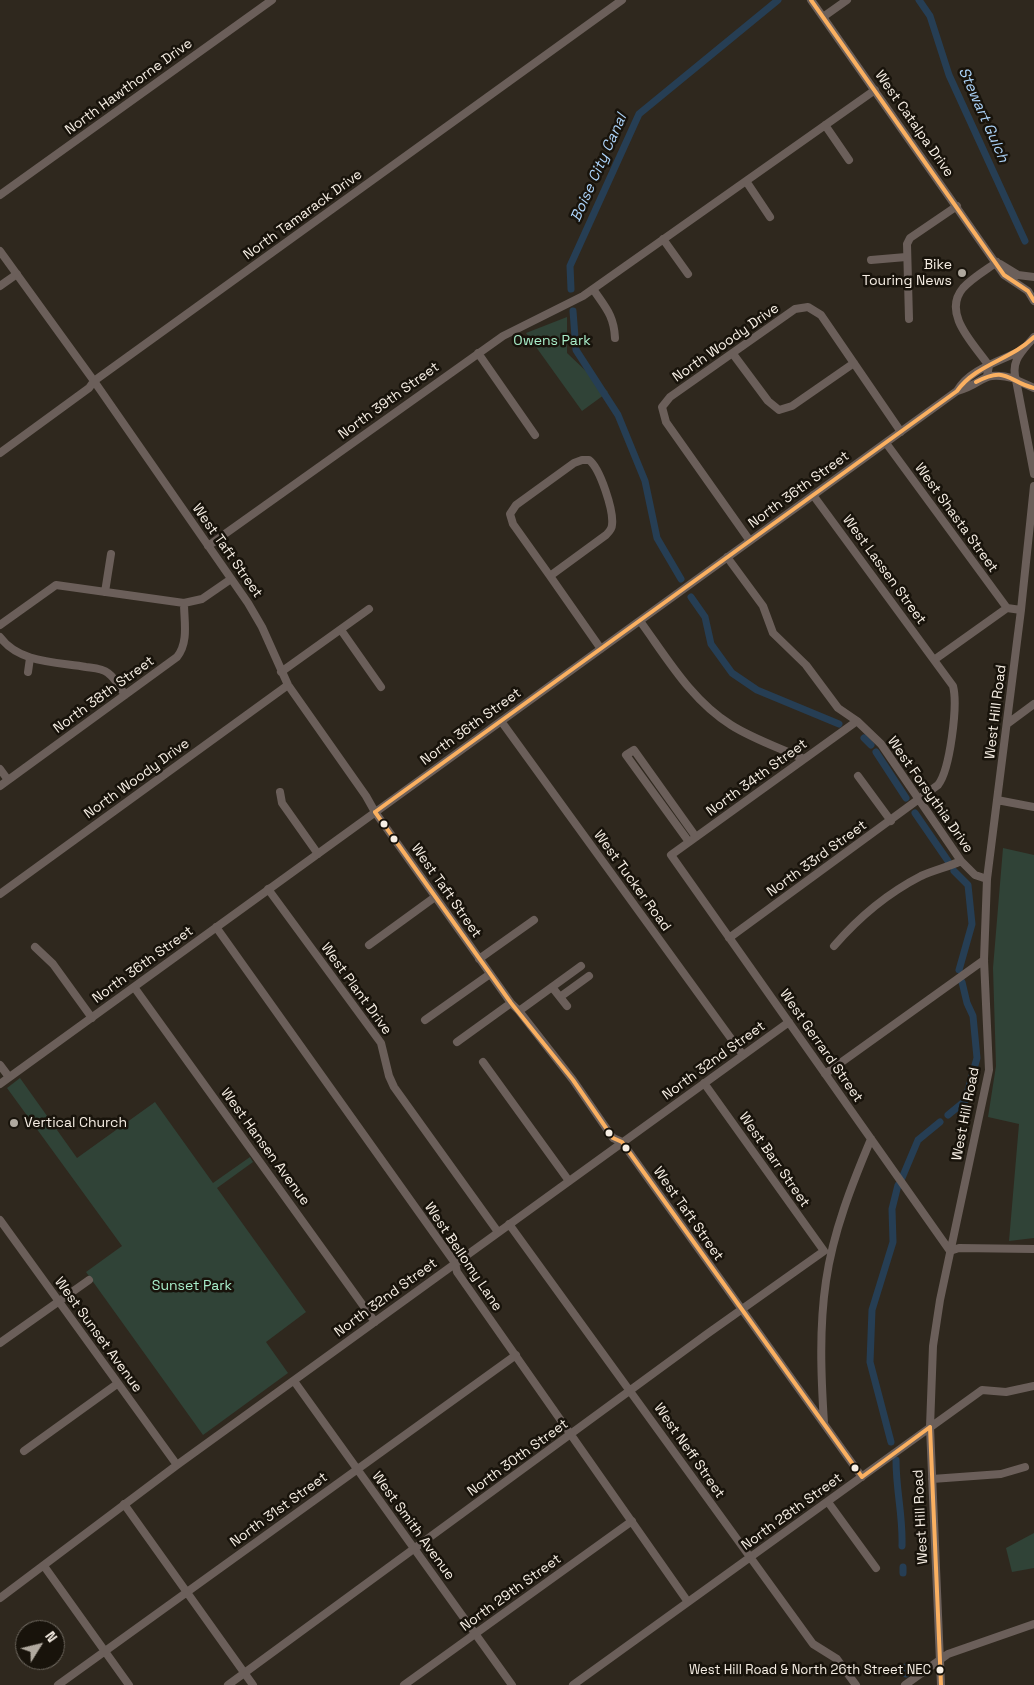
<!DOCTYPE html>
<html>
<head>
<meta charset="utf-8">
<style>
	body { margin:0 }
	#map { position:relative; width:1034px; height:1685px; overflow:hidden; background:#2f281e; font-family:"Space Grotesk",sans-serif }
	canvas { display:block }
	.north { position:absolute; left:15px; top:1620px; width:50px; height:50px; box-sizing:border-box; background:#18130b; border:1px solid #716b62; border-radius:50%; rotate:54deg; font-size:14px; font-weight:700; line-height:20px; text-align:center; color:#f6eee4 }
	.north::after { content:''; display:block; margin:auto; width:18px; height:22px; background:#b0a99f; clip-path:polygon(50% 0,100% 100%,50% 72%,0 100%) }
</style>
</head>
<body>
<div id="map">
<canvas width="1034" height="1685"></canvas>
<div class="north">N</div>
</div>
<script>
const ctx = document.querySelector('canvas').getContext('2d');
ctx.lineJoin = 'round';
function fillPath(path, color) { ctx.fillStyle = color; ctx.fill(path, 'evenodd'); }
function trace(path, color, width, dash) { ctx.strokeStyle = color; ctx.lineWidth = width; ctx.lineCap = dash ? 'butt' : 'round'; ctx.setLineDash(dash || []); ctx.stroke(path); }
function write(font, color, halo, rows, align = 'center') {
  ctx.font = font + ' "Space Grotesk",sans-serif'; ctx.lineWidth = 5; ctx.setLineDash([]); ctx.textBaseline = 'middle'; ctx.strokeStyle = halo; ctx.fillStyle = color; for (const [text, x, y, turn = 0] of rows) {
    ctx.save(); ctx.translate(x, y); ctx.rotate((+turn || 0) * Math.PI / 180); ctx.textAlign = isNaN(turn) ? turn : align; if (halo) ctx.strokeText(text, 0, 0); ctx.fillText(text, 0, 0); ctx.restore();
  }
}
const green = new Path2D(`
	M 567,317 L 567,353 L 608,392 L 582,411 L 526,333 Z
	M 1003,848 L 1034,855 L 1034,1238 L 1009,1241 L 1019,1124 L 988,1117 L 996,1066 L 993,968 Z
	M 20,1078 L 77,1158 L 155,1102 L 213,1183 L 250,1157 L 253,1162 L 217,1188 L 306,1312 L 266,1342 L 288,1373 L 203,1435 L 86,1272 L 122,1246 L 7,1088 Z
	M 1034,1533 L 1034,1568 L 1012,1572 L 1006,1548 Z`);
const canal = new Path2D(`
	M 919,0 L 930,16 L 949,75 L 1025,241
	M 571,289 L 570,266 L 639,114 L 778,0
	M 573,311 L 576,350 L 618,415 L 645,481 L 657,538 L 681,579
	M 691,597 L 705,617 L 711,644 L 732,673 L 757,690 L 839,724
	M 864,738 L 871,745
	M 876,752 L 906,798
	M 915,813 L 948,861
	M 954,871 L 968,885 L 972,924 L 959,970
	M 948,1115 L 965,1101 L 977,1058 L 973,1016 L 967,1003 L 962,982
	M 902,1178 L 918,1140 L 940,1122
	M 891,1442 L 870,1362 L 872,1310 L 893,1242 L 892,1209 L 898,1185
	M 896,1460 C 896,1491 903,1515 902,1546
	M 903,1573 L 903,1567
	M 906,1674 L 906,1667`);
const minor = new Path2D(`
	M 811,0 L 1004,275 L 1028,291 L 1034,301
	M 823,17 L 847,0
	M 825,125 L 849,160
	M 746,181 L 770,217
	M 0,195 L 272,0
	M 663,239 L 688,274
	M 0,251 L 94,381 L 248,603 L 262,627 L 288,685 L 366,796 L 375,812 L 511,1003 L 519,1011 L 573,1080 L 613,1138 L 622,1142 L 862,1477
	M 871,260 L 906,257
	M 1000,264 L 1018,275 L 1034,277
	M 0,286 L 17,274
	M 593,289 C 605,307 614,315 615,338
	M 909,319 L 907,244 L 910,238 L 957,206
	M 1034,337 C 1023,351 1010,360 1016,380 L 1034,388
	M 478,353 L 535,435
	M 733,354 L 768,401 L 779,410 L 792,406 L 854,363
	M 987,376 L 989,366 C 975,345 941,314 963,288 C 972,278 986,270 997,262
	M 1016,380 L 1034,474
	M 957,391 C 969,369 1001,361 1022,350
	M 886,443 L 1007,608
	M 0,453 L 89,388 L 94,381 L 622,0
	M 750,541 L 666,422 L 662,407 L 670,397 L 795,309 L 808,307 L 821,315 L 901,432
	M 208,546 L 503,336 L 583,296 L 875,90
	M 727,557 L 763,606 L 773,633 L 806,665 L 838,708 L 857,721 L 881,744 L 961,861 L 975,875 L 987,879
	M 550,576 L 513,524 L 510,514 L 516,505 L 574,463 L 582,460 L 589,460 C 600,468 614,511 612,525 C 612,529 609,532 606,535 L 550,576 L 601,649
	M 105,592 L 111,554
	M 640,621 C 667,658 691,700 731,725 C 753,739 780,748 804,759
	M 0,625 L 56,585 L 184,603 L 202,599 L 231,579
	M 341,630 L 381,687
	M 0,637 C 19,663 56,662 86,667 C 93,668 102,668 108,673 C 115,678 120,687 125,695
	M 934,660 L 1007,608 L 1021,610
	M 28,672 L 30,658
	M 281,672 L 369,609
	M 501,721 L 743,1055
	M 857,721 L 671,855 L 950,1251 L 959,1248 L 1034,1249
	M 1007,724 L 1034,704
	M 0,769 L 8,780
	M 858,776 L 891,821
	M 0,786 L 177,657 C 189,642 184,621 184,603
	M 280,792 L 282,803 L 318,854
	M 997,800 L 1034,807
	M 689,842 L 626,755 L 634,750 L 696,837
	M 268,889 L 381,1043 L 389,1076 L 394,1087 L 498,1232
	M 0,894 L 288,685
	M 216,927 L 455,1263 L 457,1272 L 688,1602
	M 729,938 L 938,785 C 950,770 958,705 953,686 L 813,495
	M 369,945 L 435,897
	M 834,946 C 859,917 888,893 921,876 C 934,870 948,867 961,861
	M 35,947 L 53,964 L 92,1018
	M 479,959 L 534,920
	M 134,987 L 375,1322
	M 552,987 L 567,1006
	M 560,997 L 589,976
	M 519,1011 L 581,966
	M 425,1020 L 490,974
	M 457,1042 L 511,1003
	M 483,1062 L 569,1181
	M 0,1065 L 9,1077
	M 825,1074 L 984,960
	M 704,1083 L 824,1251
	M 0,1084 L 957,391 C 985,384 980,369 1016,379
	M 0,1220 L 177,1465
	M 509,1224 L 813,1644 L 837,1659 L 856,1685
	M 0,1343 L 89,1280
	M 294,1381 L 512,1685
	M 824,1423 C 821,1376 819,1328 826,1281 C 833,1232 852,1184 871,1139
	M 24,1451 L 117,1384
	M 932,1479 L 1001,1474 L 1025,1467
	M 828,1502 L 876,1568
	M 124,1504 L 253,1685
	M 44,1566 L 129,1685
	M 0,1598 L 177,1465 L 789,1022
	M 58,1685 L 516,1355
	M 228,1685 L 707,1334 L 824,1251
	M 404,1685 L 632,1521
	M 573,1685 L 982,1390 L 1006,1392 L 1034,1386
	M 905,1685 L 948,1654 L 1034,1624
	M 941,1685 L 930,1427 L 933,1346 L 940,1300 L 989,1070 L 984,960 L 987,879 L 1021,610 L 1034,486`);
const bus1 = new Path2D(`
	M 811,0 L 1004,275 L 1028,291 L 1034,301
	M 976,382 C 1007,365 1008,382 1034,388
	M 375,812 L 511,1003 L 573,1080 L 613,1138 L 622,1142 L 862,1477
	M 375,812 L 957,391 C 976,364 1011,360 1034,337
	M 930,1427 L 941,1685
	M 862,1477 L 930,1427`);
const markers = [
	[962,273,5,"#b0a99f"],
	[384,824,4.5,"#f6eee4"],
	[394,839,4.5,"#f6eee4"],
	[14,1123,5,"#b0a99f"],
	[609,1133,4.5,"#f6eee4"],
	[626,1148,4.5,"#f6eee4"],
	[855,1468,4.5,"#f6eee4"],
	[940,1670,4.5,"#f6eee4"]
];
const busNames = [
	["West Hill Road & North 26th Street NEC",931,1670]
];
const streetNames = [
	["North Hawthorne Drive",129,87,-36],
	["West Catalpa Drive",914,124,55],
	["North Tamarack Drive",303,215,-36],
	["North Woody Drive",726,343,-35],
	["North 39th Street",389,401,-36],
	["North 36th Street",799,490,-36],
	["West Shasta Street",956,518,54],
	["West Taft Street",227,551,55],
	["West Lassen Street",884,570,54],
	["North 38th Street",104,695,-36],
	["West Hill Road",996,712,-83],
	["North 36th Street",471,727,-36],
	["North 34th Street",757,778,-36],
	["North Woody Drive",137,779,-36],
	["West Forsythia Drive",930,795,55],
	["North 33rd Street",817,859,-36],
	["West Tucker Road",632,881,54],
	["West Taft Street",446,891,55],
	["North 36th Street",143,965,-36],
	["West Plant Drive",356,989,54],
	["West Gerrard Street",821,1046,55],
	["North 32nd Street",714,1061,-36],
	["West Hill Road",966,1114,-79],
	["West Hansen Avenue",265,1147,54],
	["West Barr Street",774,1160,55],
	["West Taft Street",688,1214,55],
	["West Bellomy Lane",463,1257,56],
	["North 32nd Street",386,1298,-36],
	["West Sunset Avenue",98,1335,54],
	["West Neff Street",689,1451,55],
	["North 30th Street",518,1458,-36],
	["North 31st Street",279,1510,-36],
	["North 28th Street",792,1512,-36],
	["West Hill Road",921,1517,-93],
	["West Smith Avenue",413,1526,54],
	["North 29th Street",511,1593,-36]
];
const poiNames = [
	["Bike",952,265],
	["Touring News",952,281],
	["Vertical Church",24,1123,"left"]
];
const parkNames = [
	["Owens Park",552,341],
	["Sunset Park",192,1286]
];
const waterNames = [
	["Stewart Gulch",983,115,66],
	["Boise City Canal",599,168,-66]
];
fillPath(green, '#304337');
trace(canal, '#263e54', 7);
trace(minor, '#6b5f5a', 8);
trace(bus1, '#fab061', 4);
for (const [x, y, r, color] of markers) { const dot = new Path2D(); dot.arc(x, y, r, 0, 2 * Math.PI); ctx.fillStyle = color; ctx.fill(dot); trace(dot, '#18130b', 2); }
write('13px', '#f6eee4', '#18130b', busNames, 'right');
write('14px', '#f6eee4', '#18130b', streetNames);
write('14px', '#f6eee4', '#18130b', poiNames, 'right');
write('14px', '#a9efcb', '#18130b', parkNames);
write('italic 15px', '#add4fa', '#18130b', waterNames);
</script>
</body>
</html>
